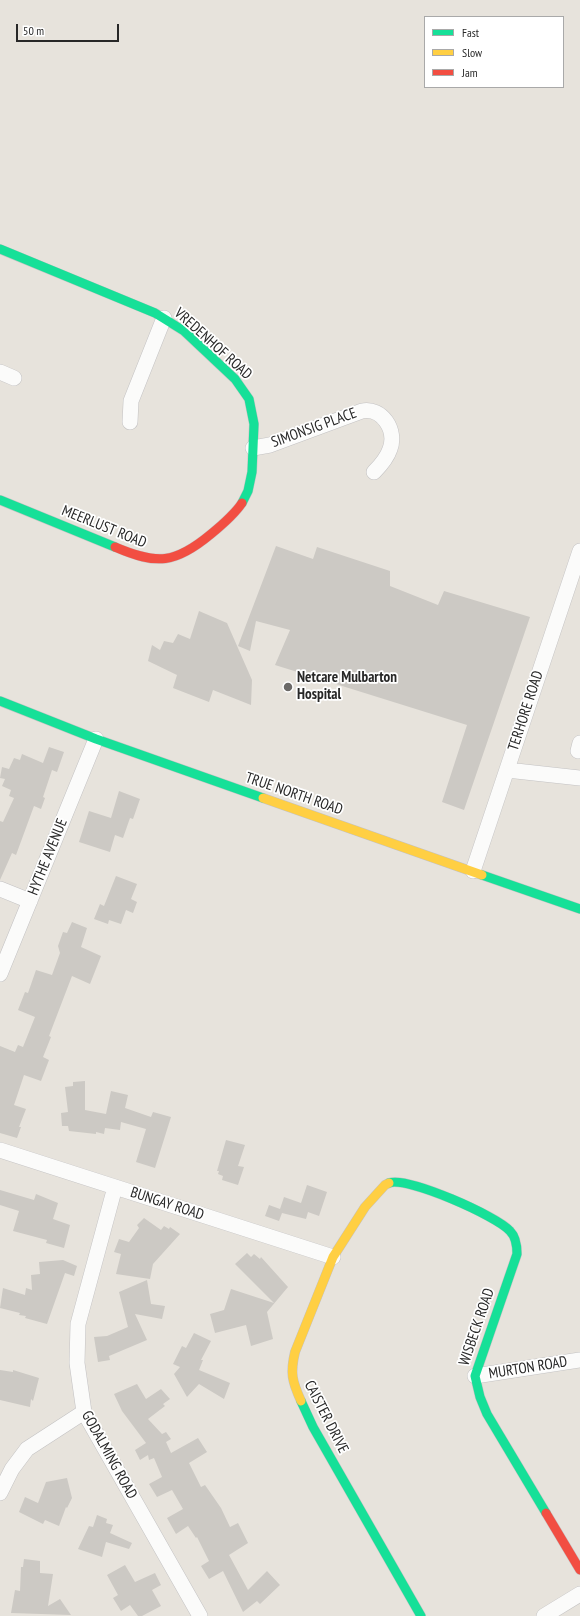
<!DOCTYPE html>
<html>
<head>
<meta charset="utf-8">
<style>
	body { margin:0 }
	#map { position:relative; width:580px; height:1616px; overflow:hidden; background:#e7e3dc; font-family:"PT Sans Narrow",sans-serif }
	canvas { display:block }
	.legend { position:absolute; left:424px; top:16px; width:140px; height:72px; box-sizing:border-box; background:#fff; border:1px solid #a9a9a9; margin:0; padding:5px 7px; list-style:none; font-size:12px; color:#282828 }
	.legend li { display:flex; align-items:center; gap:8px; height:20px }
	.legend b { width:20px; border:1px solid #a9a9a9 }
	.scale { position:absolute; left:16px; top:24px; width:103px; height:18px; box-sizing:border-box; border:2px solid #282828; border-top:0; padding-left:5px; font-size:12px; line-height:14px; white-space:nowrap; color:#282828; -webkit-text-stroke:3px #fff; paint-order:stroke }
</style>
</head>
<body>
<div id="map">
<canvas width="580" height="1616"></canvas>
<ul class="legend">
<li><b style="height:5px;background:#16e098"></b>Fast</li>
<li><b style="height:5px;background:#ffcf43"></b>Slow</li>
<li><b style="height:5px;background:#f24e42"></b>Jam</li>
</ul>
<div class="scale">50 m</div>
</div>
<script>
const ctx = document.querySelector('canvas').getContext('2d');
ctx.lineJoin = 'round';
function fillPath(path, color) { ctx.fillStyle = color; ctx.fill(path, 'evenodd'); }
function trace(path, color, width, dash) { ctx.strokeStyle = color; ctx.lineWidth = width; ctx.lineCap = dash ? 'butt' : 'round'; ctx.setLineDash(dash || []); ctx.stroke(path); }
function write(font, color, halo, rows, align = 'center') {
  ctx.font = font + ' "PT Sans Narrow",sans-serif'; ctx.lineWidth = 3.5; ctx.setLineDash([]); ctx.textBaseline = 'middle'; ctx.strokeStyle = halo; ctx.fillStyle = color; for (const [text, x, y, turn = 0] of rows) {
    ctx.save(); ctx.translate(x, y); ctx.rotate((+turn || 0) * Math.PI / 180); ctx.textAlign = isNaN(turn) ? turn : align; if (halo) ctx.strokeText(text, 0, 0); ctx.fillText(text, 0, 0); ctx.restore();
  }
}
const building = new Path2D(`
	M 276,546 L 313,559 L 317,547 L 390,571 L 390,586 L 438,605 L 444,591 L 530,617 L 464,810 L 442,802 L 467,725 L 275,665 L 290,630 L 256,621 L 250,651 L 238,646 Z
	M 199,611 L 227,623 L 252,680 L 251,705 L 213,690 L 209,702 L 173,688 L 177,675 L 148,661 L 152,645 L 160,650 L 164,641 L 173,643 L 178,634 L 190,639 Z
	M 49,747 L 64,752 L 57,772 L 52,770 L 43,797 L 45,798 L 41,809 L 34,806 L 16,855 L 12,853 L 0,880 L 0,821 L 3,822 L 14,798 L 9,796 L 11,790 L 2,786 L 5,779 L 0,778 L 2,767 L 9,769 L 14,758 L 20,760 L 22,754 L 43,763 Z
	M 119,791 L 140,799 L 133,819 L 130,818 L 123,838 L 115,835 L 110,852 L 79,842 L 89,811 L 111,818 Z
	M 116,876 L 137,884 L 131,899 L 137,902 L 133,913 L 126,910 L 121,924 L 109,920 L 108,924 L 94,919 L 100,904 L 104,906 Z
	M 72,922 L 87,928 L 81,947 L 101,956 L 90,984 L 72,976 L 49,1036 L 51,1037 L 43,1057 L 49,1060 L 41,1081 L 24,1075 L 14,1105 L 26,1109 L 19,1127 L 21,1127 L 17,1138 L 0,1133 L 0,1046 L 15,1052 L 18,1045 L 23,1047 L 35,1017 L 18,1010 L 25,992 L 28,993 L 36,970 L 52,975 L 60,953 L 58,946 L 63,932 L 67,933 Z
	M 85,1081 L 85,1110 L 106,1114 L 111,1091 L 128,1095 L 125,1108 L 151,1117 L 153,1112 L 171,1117 L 155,1168 L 136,1162 L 146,1129 L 121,1122 L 120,1130 L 105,1128 L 104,1134 L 96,1132 L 96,1134 L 69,1131 L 68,1126 L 62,1126 L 61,1113 L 68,1112 L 65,1087 L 73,1086 L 73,1082 Z
	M 226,1140 L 245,1145 L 238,1166 L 244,1167 L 238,1185 L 222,1180 L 223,1176 L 218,1174 L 219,1171 L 217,1171 Z
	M 307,1185 L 327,1192 L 319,1216 L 308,1212 L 306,1219 L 282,1213 L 279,1221 L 265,1216 L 269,1205 L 280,1209 L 284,1197 L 301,1203 Z
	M 0,1190 L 34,1200 L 36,1194 L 58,1203 L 53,1219 L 70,1225 L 64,1248 L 46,1243 L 47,1240 L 13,1231 L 19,1211 L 0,1205 Z
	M 144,1218 L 161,1230 L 164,1226 L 169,1229 L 170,1227 L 180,1234 L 153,1264 L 150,1279 L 116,1274 L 121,1254 L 114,1252 L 119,1239 L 129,1242 L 139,1228 L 137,1225 Z
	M 247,1253 L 251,1257 L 254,1254 L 260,1259 L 261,1257 L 288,1287 L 267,1312 L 273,1339 L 251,1346 L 246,1325 L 215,1333 L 210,1314 L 224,1310 L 231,1289 L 274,1303 L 235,1264 Z
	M 63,1260 L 77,1266 L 74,1276 L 65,1273 L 47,1324 L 25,1318 L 26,1316 L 19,1315 L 20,1313 L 0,1308 L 3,1288 L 25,1295 L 26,1288 L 32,1290 L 31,1275 L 40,1274 L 39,1262 Z
	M 147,1280 L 151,1304 L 165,1306 L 162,1319 L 135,1314 L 147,1340 L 109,1356 L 110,1360 L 98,1362 L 94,1337 L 107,1336 L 128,1327 L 119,1292 Z
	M 194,1333 L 211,1341 L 201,1360 L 203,1360 L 199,1370 L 230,1383 L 224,1399 L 199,1384 L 187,1397 L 174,1374 L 180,1367 L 173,1364 L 182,1346 L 186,1348 Z
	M 0,1370 L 13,1372 L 13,1370 L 39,1378 L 33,1401 L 31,1399 L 30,1407 L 0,1400 Z
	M 137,1384 L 146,1399 L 161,1389 L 170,1399 L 163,1404 L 165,1406 L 148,1419 L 162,1434 L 166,1432 L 171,1439 L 166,1442 L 171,1453 L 198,1438 L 207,1452 L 189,1463 L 201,1487 L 205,1485 L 221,1508 L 230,1527 L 238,1523 L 248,1543 L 229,1555 L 248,1590 L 267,1571 L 280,1585 L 260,1604 L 257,1601 L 243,1612 L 223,1571 L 209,1579 L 201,1566 L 209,1561 L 197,1537 L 196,1538 L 188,1526 L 176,1534 L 167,1518 L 183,1509 L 172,1490 L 157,1497 L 149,1484 L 162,1477 L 154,1458 L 149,1460 L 148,1455 L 140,1460 L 135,1450 L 146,1443 L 122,1411 L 114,1394 Z
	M 67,1478 L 72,1498 L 67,1508 L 66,1507 L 59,1526 L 45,1520 L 43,1524 L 19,1512 L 25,1497 L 38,1503 L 46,1482 Z
	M 97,1515 L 107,1519 L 106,1523 L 113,1525 L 110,1533 L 132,1543 L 129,1549 L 106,1542 L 102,1557 L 78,1549 L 89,1526 L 93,1527 Z
	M 24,1559 L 40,1561 L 40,1573 L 53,1574 L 48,1606 L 60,1599 L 71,1615 L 11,1613 L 15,1590 L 20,1591 L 21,1567 L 23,1567 Z
	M 125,1565 L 135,1582 L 155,1573 L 161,1585 L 152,1590 L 161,1606 L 142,1616 L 138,1616 L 130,1605 L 121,1611 L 113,1598 L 118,1595 L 107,1575 Z`);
const street = new Path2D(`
	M 0,372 L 14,378
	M 130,422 L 131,401 L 164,318
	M 253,448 L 270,445 L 362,411 C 382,407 397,430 390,449 C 387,458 380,466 374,472
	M 578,751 L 580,743
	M 507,770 L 580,778
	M 473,871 L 580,551
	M 0,889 L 30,901
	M 0,974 L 96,739
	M 0,1150 L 333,1257
	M 115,1187 L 78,1324 L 77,1363 L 84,1412 L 200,1616
	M 475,1376 L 580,1360
	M 0,1493 L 12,1469 L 27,1449 L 84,1412
	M 544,1616 L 580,1594`);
const fast = new Path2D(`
	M 0,249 L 155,313 L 184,331 L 235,379 L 249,399 L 254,424 L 252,472 L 248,491 L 242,503
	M 0,500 L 115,547
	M 0,701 L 96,739 L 263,798
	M 482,875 L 580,909
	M 389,1183 C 407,1176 497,1216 510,1231 C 516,1237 517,1246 517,1254 L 475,1376 L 480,1397 L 487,1414 L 546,1513
	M 301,1401 L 313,1427 L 421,1616`);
const slow = new Path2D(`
	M 263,798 L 482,875
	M 301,1401 C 292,1381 290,1373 295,1352 L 333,1257 L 365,1207 L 385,1185 L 389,1183`);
const jam = new Path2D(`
	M 115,547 C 157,565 175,564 211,534 C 222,525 234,515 242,503
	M 546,1513 L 580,1570`);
const markers = [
	[288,687,5,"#6b6967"]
];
const streetNames = [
	["VREDENHOF ROAD",213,344,42],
	["SIMONSIG PLACE",314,428,-20],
	["MEERLUST ROAD",104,527,22],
	["TERHORE ROAD",526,711,-72],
	["TRUE NORTH ROAD",294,794,19],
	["HYTHE AVENUE",48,857,-68],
	["BUNGAY ROAD",167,1204,18],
	["WISBECK ROAD",477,1327,-71],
	["MURTON ROAD",528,1368,-9],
	["CAISTER DRIVE",326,1417,63],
	["GODALMING ROAD",109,1455,61]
];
const poiNames = [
	["Netcare Mulbarton",297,678],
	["Hospital",297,695]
];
fillPath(building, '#ccc9c4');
trace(street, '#c3c2c3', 16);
trace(fast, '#c3c2c3', 10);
trace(slow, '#c3c2c3', 10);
trace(jam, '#c3c2c3', 10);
trace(street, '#fbfbfa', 15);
trace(fast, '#16e098', 9);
trace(slow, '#ffcf43', 9);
trace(jam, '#f24e42', 9);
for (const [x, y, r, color] of markers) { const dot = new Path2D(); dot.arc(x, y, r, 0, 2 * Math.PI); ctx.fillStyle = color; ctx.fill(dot); trace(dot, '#fff', 1.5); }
write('15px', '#282828', '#fff', streetNames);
write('bold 15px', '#282828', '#fff', poiNames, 'left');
</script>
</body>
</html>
